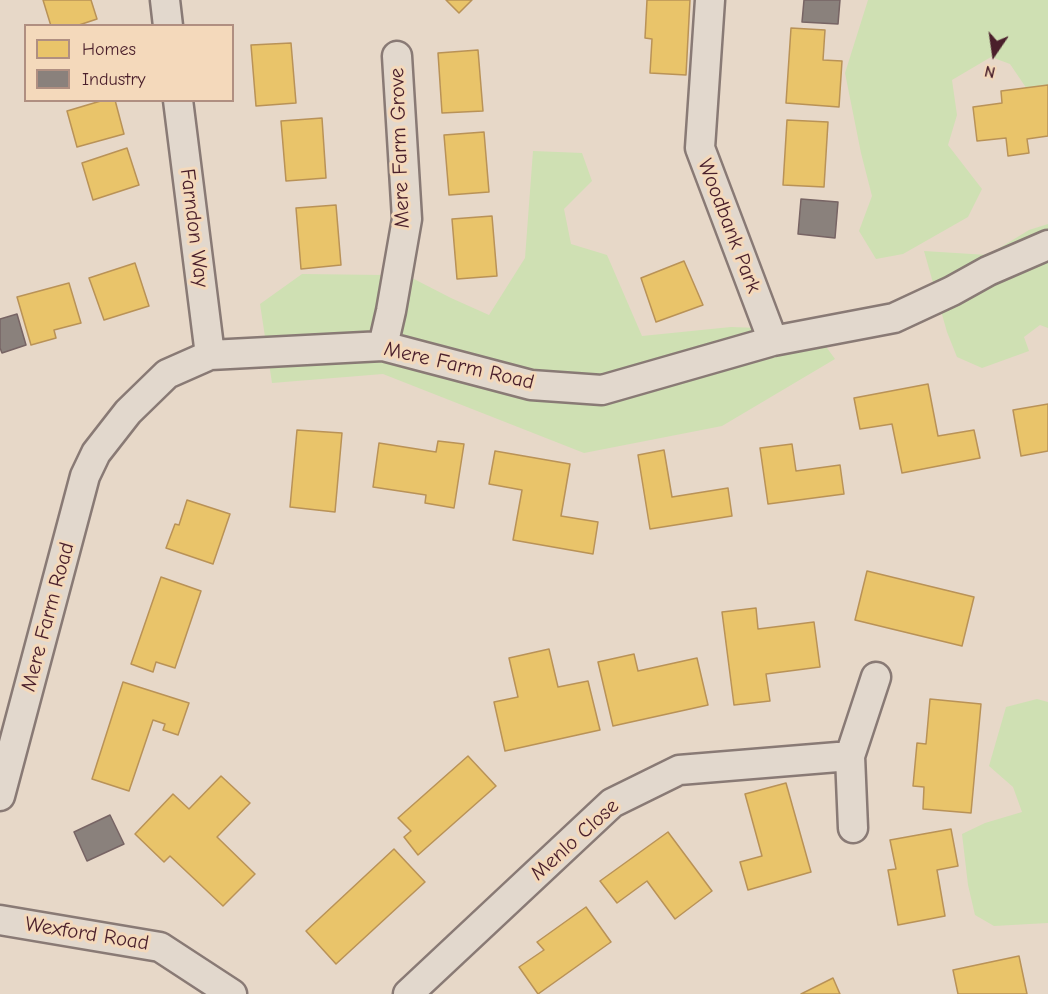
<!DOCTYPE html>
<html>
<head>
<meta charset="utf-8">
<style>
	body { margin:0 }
	#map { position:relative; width:1048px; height:994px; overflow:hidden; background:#e7d8c8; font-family:"Comic Neue",sans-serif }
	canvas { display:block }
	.legend { position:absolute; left:24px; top:24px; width:210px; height:78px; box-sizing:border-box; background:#f4d9bb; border:2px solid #b08f81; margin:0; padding:8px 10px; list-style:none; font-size:18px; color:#4a1f2b }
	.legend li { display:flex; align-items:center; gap:12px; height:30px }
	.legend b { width:30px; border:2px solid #b08f81 }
	.north { position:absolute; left:964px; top:24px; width:60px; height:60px; -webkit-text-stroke:4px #f4d9bb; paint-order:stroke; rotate:193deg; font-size:16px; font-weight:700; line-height:24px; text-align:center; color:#4a1f2b }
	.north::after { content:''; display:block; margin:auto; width:21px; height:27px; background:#4a1f2b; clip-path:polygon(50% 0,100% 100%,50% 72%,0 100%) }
</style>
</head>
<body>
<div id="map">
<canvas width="1048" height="994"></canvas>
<ul class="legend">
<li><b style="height:16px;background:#e9c46a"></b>Homes</li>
<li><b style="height:16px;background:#8a817c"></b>Industry</li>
</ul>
<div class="north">N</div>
</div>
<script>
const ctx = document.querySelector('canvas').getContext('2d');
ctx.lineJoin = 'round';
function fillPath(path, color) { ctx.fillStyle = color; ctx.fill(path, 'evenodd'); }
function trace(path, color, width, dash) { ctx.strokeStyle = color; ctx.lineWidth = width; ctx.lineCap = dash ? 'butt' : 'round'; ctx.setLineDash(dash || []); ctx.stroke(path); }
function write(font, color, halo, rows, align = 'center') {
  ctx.font = font + ' "Comic Neue",sans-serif'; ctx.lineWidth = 6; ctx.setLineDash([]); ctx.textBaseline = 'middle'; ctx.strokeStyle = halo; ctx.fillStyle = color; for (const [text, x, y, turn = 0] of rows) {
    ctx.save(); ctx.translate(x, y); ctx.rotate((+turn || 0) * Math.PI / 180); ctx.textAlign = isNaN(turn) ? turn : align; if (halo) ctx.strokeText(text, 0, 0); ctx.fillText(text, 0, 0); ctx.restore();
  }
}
const green = new Path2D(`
	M 868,0 L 1048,0 L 1048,108 L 1031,95 L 1010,64 L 991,57 L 952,80 L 957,115 L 948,145 L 982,189 L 968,217 L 903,254 L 876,259 L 859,231 L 872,196 L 861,153 L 845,73 Z
	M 533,151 L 582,153 L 592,181 L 564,209 L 571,244 L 607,255 L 642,336 L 731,327 L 814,330 L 835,359 L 722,426 L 584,453 L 383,374 L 272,383 L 260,304 L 302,274 L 385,275 L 412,278 L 451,298 L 489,315 L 525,258 Z
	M 1048,224 L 1048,328 L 1040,325 L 1024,337 L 1029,351 L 982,368 L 957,357 L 947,332 L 924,251 L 988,255 L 1029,230 Z
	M 1037,699 L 1048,702 L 1048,923 L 994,926 L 975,915 L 968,885 L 962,834 L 985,823 L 1022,812 L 1013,787 L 989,766 L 1006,707 Z`);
const homes = new Path2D(`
	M 43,0 L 91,0 L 97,19 L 76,26 L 51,26 Z
	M 446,0 L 472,0 L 459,13 Z
	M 647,0 L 690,0 L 686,75 L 650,73 L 652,39 L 645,38 Z
	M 791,28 L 825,30 L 823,60 L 842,61 L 839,107 L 786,103 Z
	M 291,43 L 296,103 L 256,106 L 251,45 Z
	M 478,50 L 483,111 L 442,113 L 438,53 Z
	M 1048,85 L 1048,136 L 1027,139 L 1029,153 L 1008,156 L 1006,138 L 977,141 L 973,107 L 1002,103 L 1001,91 Z
	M 104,100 L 115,100 L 124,134 L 77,147 L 67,111 Z
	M 322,118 L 326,178 L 286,181 L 281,121 Z
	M 787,120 L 828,122 L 824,187 L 783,185 Z
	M 484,132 L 489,192 L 449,195 L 444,135 Z
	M 127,148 L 139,185 L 93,200 L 82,163 Z
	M 336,205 L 341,265 L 301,269 L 296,208 Z
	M 492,216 L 497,276 L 457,279 L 452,219 Z
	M 684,261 L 703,305 L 656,322 L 641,278 Z
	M 135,263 L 149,306 L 104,320 L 89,278 Z
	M 69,283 L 81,323 L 54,330 L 56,338 L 31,345 L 17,297 Z
	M 928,384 L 938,436 L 974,430 L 980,458 L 902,473 L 892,424 L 860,429 L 854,398 Z
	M 1048,404 L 1048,451 L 1021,456 L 1013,410 Z
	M 297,430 L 342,433 L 335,512 L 290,507 Z
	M 438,441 L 464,444 L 454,508 L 425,503 L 426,495 L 373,487 L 379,443 L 436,452 Z
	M 792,444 L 796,471 L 840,465 L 844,494 L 768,504 L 760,448 Z
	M 664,450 L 672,497 L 728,488 L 732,516 L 650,529 L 638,455 Z
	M 495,451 L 570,464 L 561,516 L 598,522 L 593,554 L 513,540 L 522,490 L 489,484 Z
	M 187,500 L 230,514 L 213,564 L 166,548 L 175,524 L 179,525 Z
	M 867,571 L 974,597 L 962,646 L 855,620 Z
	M 161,577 L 201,591 L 175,668 L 156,662 L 153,672 L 131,664 Z
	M 756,608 L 758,629 L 814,622 L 820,667 L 766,674 L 770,701 L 734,705 L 722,612 Z
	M 549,649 L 558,687 L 588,681 L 600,730 L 505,751 L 494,702 L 518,697 L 509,658 Z
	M 634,654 L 638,671 L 697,658 L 708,705 L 613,726 L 598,662 Z
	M 123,682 L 189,703 L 178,735 L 163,730 L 165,724 L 153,720 L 129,791 L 92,779 Z
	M 930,699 L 981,704 L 971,813 L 923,809 L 924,787 L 913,786 L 917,743 L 926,744 Z
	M 468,756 L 496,786 L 418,855 L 404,837 L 411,831 L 398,818 Z
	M 221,776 L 250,803 L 217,837 L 255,874 L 223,906 L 170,856 L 164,862 L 135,834 L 173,794 L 189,809 Z
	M 786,783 L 811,872 L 748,890 L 740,862 L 762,856 L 745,794 Z
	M 951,829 L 958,866 L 937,870 L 945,916 L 898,925 L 888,870 L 896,869 L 890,840 Z
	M 668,832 L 712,891 L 675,919 L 647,881 L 617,903 L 600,881 Z
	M 394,849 L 425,882 L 336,964 L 306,931 Z
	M 586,907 L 611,942 L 538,994 L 519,967 L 544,950 L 537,942 Z
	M 1019,956 L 1027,994 L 958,994 L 953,970 Z
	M 833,978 L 840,994 L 801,994 Z`);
const industry = new Path2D(`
	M 804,0 L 840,0 L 838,24 L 802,22 Z
	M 801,199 L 838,202 L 835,238 L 798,234 Z
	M 17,314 L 26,345 L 2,353 L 0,348 L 0,319 Z
	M 110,815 L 124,844 L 87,861 L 74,832 Z`);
const minor = new Path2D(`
	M 165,0 L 168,26
	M 710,0 L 700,148 L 773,341
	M 178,100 L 210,355
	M 383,346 L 391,311 L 407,219 L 397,56
	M 850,756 L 876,677
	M 0,796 L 85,476 L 96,453 L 128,412 L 167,374 L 210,355 L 383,346 L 531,385 L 602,390 L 773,341 L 894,318 L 952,291 L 988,271 L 1048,245
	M 0,920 L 160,947 L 232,994
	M 408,994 L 612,803 L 679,770 L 850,756 L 853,828`);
const streetNames = [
	["Mere Farm Grove",400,148,-92],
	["Woodbank Park",729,226,69],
	["Farndon Way",194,228,83],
	["Mere Farm Road",459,366,13],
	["Mere Farm Road",48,617,-75],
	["Menlo Close",575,840,-42],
	["Wexford Road",87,934,9]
];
fillPath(green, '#cfe0b3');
fillPath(homes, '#e9c46a');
trace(homes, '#b99257', 1.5);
fillPath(industry, '#8a817c');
trace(industry, '#776464', 1.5);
trace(minor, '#897a75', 33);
trace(minor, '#e2d8cd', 28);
write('21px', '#4a1f2b', '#f4d9bb', streetNames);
</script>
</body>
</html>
